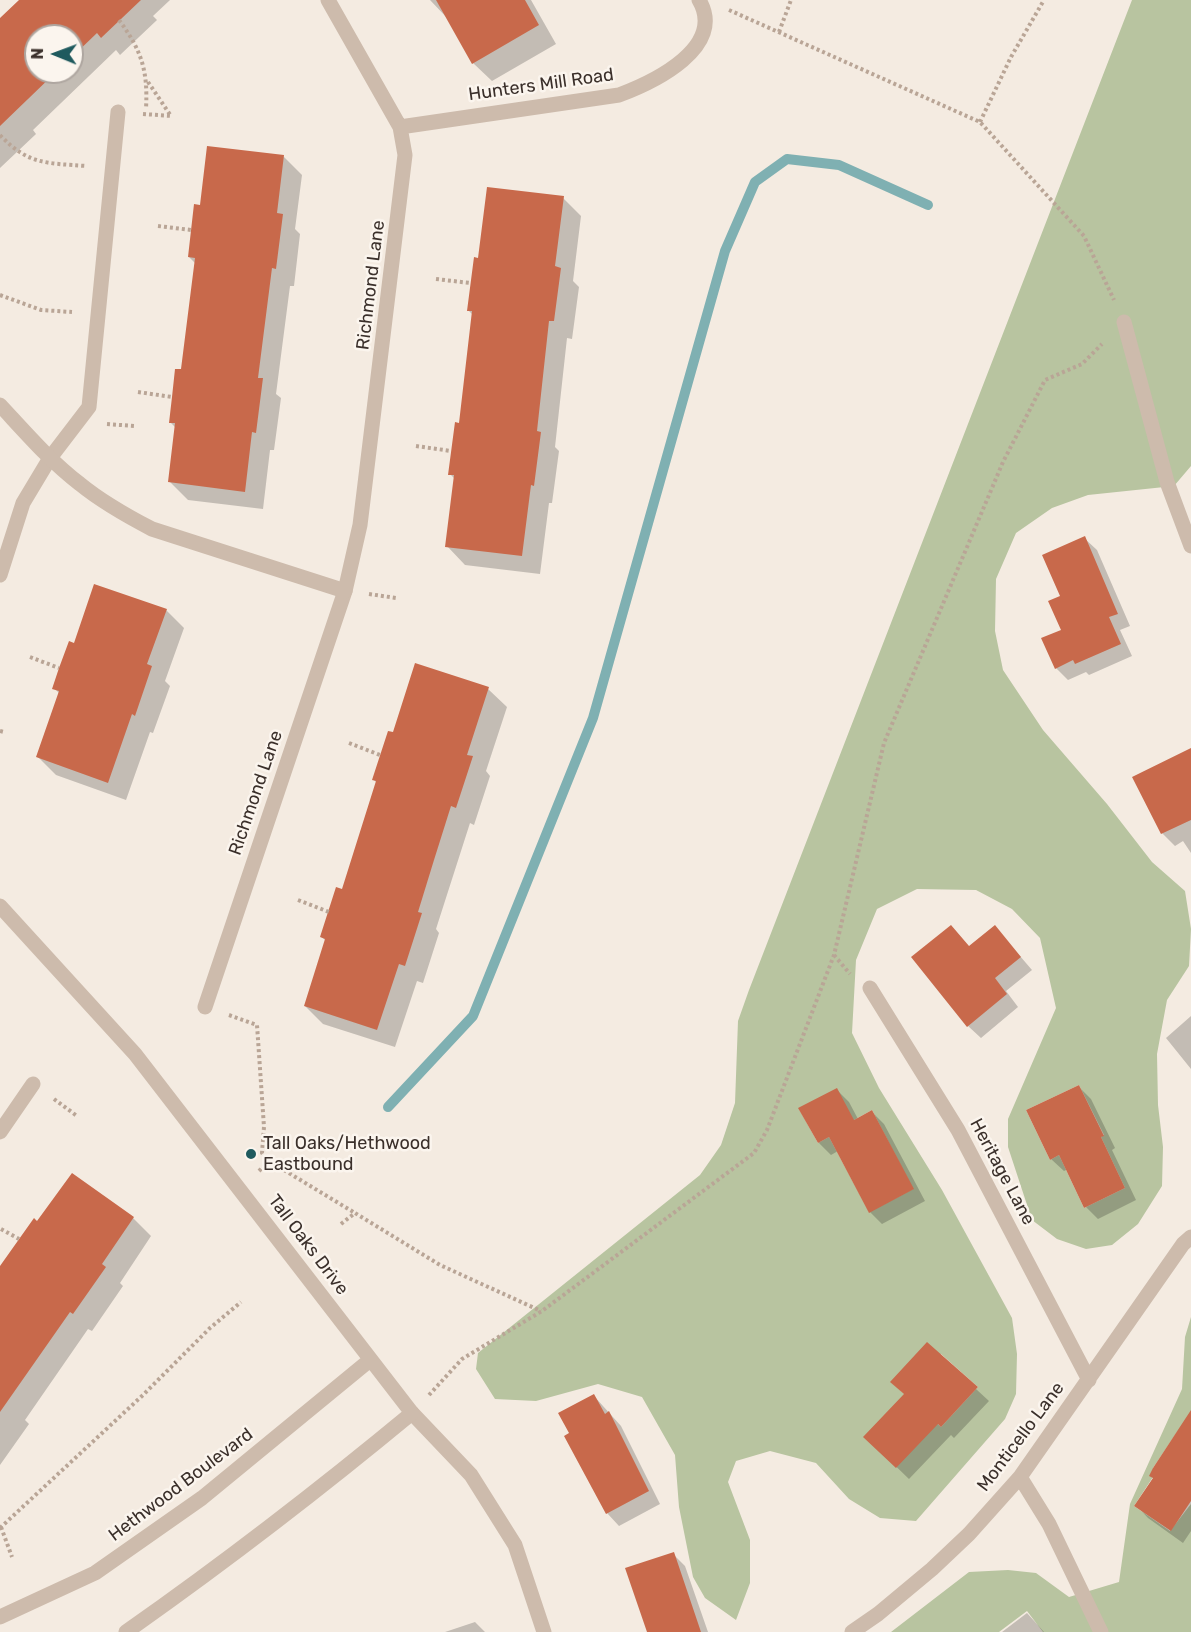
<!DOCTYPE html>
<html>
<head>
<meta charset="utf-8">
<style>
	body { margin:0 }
	#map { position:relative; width:1191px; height:1632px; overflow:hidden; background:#f4ebe1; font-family:Rubik,sans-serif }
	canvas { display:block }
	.north { position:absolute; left:24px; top:24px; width:60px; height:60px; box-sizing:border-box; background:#fbf5ee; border:2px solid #aea6a0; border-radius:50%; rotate:271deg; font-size:16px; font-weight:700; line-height:24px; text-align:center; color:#3b302b }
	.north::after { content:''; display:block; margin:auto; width:21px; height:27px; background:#1f5a5e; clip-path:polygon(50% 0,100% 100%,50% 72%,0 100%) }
</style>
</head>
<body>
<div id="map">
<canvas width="1191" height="1632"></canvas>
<div class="north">N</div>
</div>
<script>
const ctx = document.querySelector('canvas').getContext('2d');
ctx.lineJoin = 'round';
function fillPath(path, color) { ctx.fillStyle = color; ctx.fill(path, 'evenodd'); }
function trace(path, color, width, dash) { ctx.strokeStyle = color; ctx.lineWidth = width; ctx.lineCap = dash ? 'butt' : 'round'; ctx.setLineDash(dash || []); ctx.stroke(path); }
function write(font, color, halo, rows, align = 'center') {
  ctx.font = font + ' Rubik,sans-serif'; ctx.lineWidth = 5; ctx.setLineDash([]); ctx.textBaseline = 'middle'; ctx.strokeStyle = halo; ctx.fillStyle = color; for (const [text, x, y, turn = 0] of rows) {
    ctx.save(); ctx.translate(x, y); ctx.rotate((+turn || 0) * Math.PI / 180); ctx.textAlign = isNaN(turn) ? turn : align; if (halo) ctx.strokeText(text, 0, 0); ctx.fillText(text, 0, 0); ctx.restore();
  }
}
const green = new Path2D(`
	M 1132,0 L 1191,0 L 1191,466 L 1174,486 L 1088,495 L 1052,508 L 1016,533 L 996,579 L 995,631 L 1003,670 L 1043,730 L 1107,804 L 1152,862 L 1185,891 L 1191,929 L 1189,966 L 1167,1000 L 1157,1054 L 1158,1105 L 1163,1147 L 1162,1186 L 1138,1224 L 1112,1245 L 1086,1249 L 1057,1239 L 1032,1220 L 1008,1147 L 1008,1119 L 1056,1008 L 1040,938 L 1012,909 L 976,890 L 917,889 L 877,909 L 856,960 L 852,1033 L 879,1088 L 942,1190 L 1012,1318 L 1017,1354 L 1016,1394 L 1005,1419 L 916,1521 L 880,1518 L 849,1499 L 816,1463 L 770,1451 L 736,1461 L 728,1482 L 750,1540 L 750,1583 L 736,1620 L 705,1598 L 693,1577 L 679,1507 L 675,1455 L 642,1397 L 598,1384 L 536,1401 L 495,1399 L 476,1369 L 478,1353 L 700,1175 L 721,1145 L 735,1103 L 738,1021 L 749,990 ZM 1079,1085 L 1104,1135 L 1101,1137 L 1125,1188 L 1084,1208 L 1059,1155 L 1050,1160 L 1026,1110 ZM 799,1109 L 854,1120 L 872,1110 L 913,1189 L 869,1212 L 829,1137 L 818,1143 ZM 941,1354 L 978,1387 L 941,1427 L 891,1382 Z
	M 1191,1317 L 1191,1416 L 1177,1432 L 1153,1468 L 1153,1477 L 1134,1506 L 1170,1531 L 1191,1504 L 1191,1632 L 1043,1632 L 1027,1611 L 999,1632 L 891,1632 L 969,1572 L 1008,1570 L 1036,1573 L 1069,1597 L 1119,1582 L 1130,1504 L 1182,1389 L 1185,1337 Z`);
const shadow = new Path2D(`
	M 21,0 L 170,0 L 153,16 L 157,20 L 120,55 L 116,50 L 33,130 L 36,134 L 0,168 L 0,20 ZM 36,36 L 72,36 L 72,72 L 36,72 Z
	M 430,0 L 531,0 L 556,44 L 492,81 L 473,63 L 449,20 Z
	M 283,156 L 302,175 L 295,229 L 300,234 L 294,286 L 290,286 L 276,394 L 281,398 L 274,450 L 270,450 L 263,509 L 188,500 L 170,482 L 176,428 L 170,422 L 182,371 L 195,263 L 189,257 L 202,206 Z
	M 563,198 L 581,216 L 573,281 L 579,287 L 572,339 L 567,338 L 555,447 L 559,451 L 552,503 L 549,503 L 540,574 L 465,565 L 447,546 L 455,479 L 450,474 L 460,425 L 473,315 L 468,310 L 479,260 Z
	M 1084,538 L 1097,550 L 1130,626 L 1120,630 L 1132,656 L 1089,675 L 1086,672 L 1068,680 L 1056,668 L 1063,630 L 1062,597 Z
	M 166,610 L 184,628 L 165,681 L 170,686 L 153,733 L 150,732 L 126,800 L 56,775 L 38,757 L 60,694 L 54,688 Z
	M 488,689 L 507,707 L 486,771 L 490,776 L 474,825 L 470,823 L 436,929 L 439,933 L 423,983 L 417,981 L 395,1047 L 323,1024 L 305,1006 L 326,941 L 322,937 L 343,891 L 377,783 L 374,780 L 394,734 Z
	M 1191,750 L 1191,853 L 1183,841 L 1175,846 L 1162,833 L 1134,777 Z
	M 995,927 L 1032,970 L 1006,991 L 1018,1007 L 981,1038 L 968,1026 L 970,947 Z
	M 1191,1016 L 1191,1069 L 1166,1038 Z
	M 1079,1087 L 1091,1099 L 1115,1148 L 1112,1150 L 1136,1200 L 1098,1219 L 1086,1207 L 1068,1169 L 1064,1171 L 1051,1159 Z
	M 837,1090 L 849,1102 L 858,1119 L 872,1112 L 884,1124 L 925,1201 L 882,1224 L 870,1212 L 838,1151 L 831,1155 L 819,1143 L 801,1109 Z
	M 72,1175 L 133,1218 L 151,1236 L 120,1283 L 123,1286 L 92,1331 L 88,1329 L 25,1420 L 29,1424 L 0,1465 L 0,1279 Z
	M 927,1344 L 989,1401 L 954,1438 L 951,1435 L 909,1479 L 878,1449 L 906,1395 Z
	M 594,1396 L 621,1426 L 660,1504 L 619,1526 L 607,1513 L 566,1436 L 571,1434 Z
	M 1191,1419 L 1191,1531 L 1183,1543 L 1148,1518 L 1136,1505 Z
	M 673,1554 L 685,1566 L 708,1632 L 649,1632 Z
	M 1027,1613 L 1044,1632 L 1002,1632 Z
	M 475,1622 L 485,1632 L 445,1632 Z`);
const stream = new Path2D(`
	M 388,1107 L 473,1016 L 593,718 L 725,251 L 755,182 L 787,159 L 839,165 L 928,205`);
const building = new Path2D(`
	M 19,0 L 141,0 L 101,38 L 97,33 L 72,57 L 72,36 L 36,36 L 36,72 L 56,72 L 0,126 L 0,18 Z
	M 436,0 L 525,0 L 539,25 L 472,64 Z
	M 207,146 L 284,155 L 277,213 L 283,214 L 276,269 L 272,268 L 258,378 L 263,378 L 256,433 L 252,432 L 245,492 L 168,482 L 175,423 L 169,423 L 172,397 L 175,369 L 181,369 L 195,258 L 188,257 L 194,204 L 200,205 Z
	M 487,187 L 564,196 L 555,266 L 561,268 L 554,321 L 549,321 L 537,431 L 541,432 L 534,486 L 531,485 L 522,556 L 445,547 L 454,475 L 448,475 L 455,422 L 459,423 L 472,311 L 467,311 L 474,257 L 478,258 Z
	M 1085,536 L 1118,614 L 1109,617 L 1121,644 L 1075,664 L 1073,660 L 1055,669 L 1041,638 L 1061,630 L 1048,601 L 1060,596 L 1042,555 Z
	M 94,584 L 167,609 L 147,664 L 152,666 L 135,716 L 132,714 L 108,783 L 36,757 L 59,691 L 52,689 L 59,668 L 69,641 L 74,643 Z
	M 415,663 L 489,687 L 467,755 L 473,756 L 456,808 L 451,806 L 434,860 L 418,912 L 422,913 L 405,966 L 399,964 L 377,1030 L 304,1006 L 325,939 L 320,937 L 336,887 L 342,889 L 376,781 L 372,780 L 388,731 L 393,732 Z
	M 1191,748 L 1191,820 L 1161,834 L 1132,777 Z
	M 951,925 L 969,946 L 995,925 L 1021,957 L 995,978 L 1007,994 L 967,1027 L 911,957 Z
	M 1079,1085 L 1104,1136 L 1101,1137 L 1125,1188 L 1084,1208 L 1059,1155 L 1050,1160 L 1026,1110 Z
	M 837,1088 L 854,1120 L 872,1110 L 914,1189 L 869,1213 L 829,1137 L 818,1143 L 798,1108 Z
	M 72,1173 L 134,1217 L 102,1264 L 106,1267 L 73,1314 L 70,1312 L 0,1412 L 0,1266 L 34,1218 L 37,1221 Z
	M 927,1342 L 978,1387 L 941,1427 L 938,1424 L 896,1468 L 863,1437 L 904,1394 L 890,1382 Z
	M 594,1394 L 605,1414 L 609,1411 L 649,1491 L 606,1514 L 564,1436 L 569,1433 L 558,1413 Z
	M 1191,1410 L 1191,1501 L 1171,1531 L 1134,1506 L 1153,1478 L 1149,1476 L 1153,1468 Z
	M 674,1552 L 701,1632 L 647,1632 L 625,1568 Z`);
const path = new Path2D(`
	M 729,10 L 980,122 L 1084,236 L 1114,300
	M 119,20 C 142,51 148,71 146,109
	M 779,32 L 791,0
	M 148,82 L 171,116
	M 143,114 L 172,116
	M 980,122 L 1011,57 L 1044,0
	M 0,135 C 28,165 47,163 86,166
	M 158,226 L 191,230
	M 436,279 L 470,283
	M 0,295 L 41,310 L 72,312
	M 138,392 L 172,397
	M 107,424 L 134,426
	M 416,446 L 451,451
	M 369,594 L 396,598
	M 30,657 L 59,668
	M 0,731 L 4,732
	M 349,743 L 380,755
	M 298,900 L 329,912
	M 834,955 L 850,974
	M 229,1015 L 257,1025 L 264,1127 L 262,1153 L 269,1161 L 355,1213
	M 54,1099 L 77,1116
	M 259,1171 L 269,1161
	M 341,1224 L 355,1213 L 440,1265 L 541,1311
	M 1,1229 L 19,1239
	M 429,1395 L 462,1359 L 542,1311 L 754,1153 L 767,1130 L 834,955 L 884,743 L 1003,462 L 1045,380 L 1082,364 L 1102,344
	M 1,1527 L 12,1557
	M 0,1528 L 143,1395 L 210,1328 L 241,1302`);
const service = new Path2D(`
	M 0,575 L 23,503 L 50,458 L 89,407 L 118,112
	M 205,1007 L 345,591
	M 0,1132 L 33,1084`);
const minor = new Path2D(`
	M 400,127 L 619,95 C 654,82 727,47 699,0
	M 1124,322 L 1167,482 L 1191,546
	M 0,405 C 26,433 50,461 80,484 C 102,502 127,516 152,529 L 345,591 L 360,525 L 405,155 L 400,127 L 328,0
	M 870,988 L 958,1130 L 1089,1380
	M 412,1413 L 471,1475 L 515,1545 L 544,1632
	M 1020,1477 L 1049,1524 L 1101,1632
	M 852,1632 L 878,1614 L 932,1569 L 969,1534 L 1020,1477 L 1183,1244 L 1191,1237`);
const tertiary = new Path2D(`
	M 0,906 L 135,1054 L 412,1413 C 319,1490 224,1563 126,1632
	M 0,1617 L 95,1573 L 202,1498 L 370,1360`);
const markers = [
	[251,1154,6,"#1f5a5e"]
];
const streetNames = [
	["Hunters Mill Road",541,85,-8],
	["Richmond Lane",371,285,-83],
	["Richmond Lane",256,793,-71],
	["Heritage Lane",1002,1172,62],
	["Tall Oaks Drive",308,1245,53],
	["Monticello Lane",1021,1437,-53],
	["Hethwood Boulevard",181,1485,-37]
];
const poiNames = [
	["Tall Oaks/Hethwood",263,1144],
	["Eastbound",263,1165]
];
fillPath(green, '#b8c4a0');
fillPath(shadow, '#0003');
trace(stream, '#7fb0b2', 10);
fillPath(building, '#c8694b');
trace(path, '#b9a596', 4, [3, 3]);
trace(service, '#cdbbac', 15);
trace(minor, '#cdbbac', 15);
trace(tertiary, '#cdbbac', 15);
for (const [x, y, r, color] of markers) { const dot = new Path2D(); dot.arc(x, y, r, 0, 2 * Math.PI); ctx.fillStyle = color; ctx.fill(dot); trace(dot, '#fbf5ee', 2); }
write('18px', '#3b302b', '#fbf5ee', streetNames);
write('18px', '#3b302b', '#fbf5ee', poiNames, 'left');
</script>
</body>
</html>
